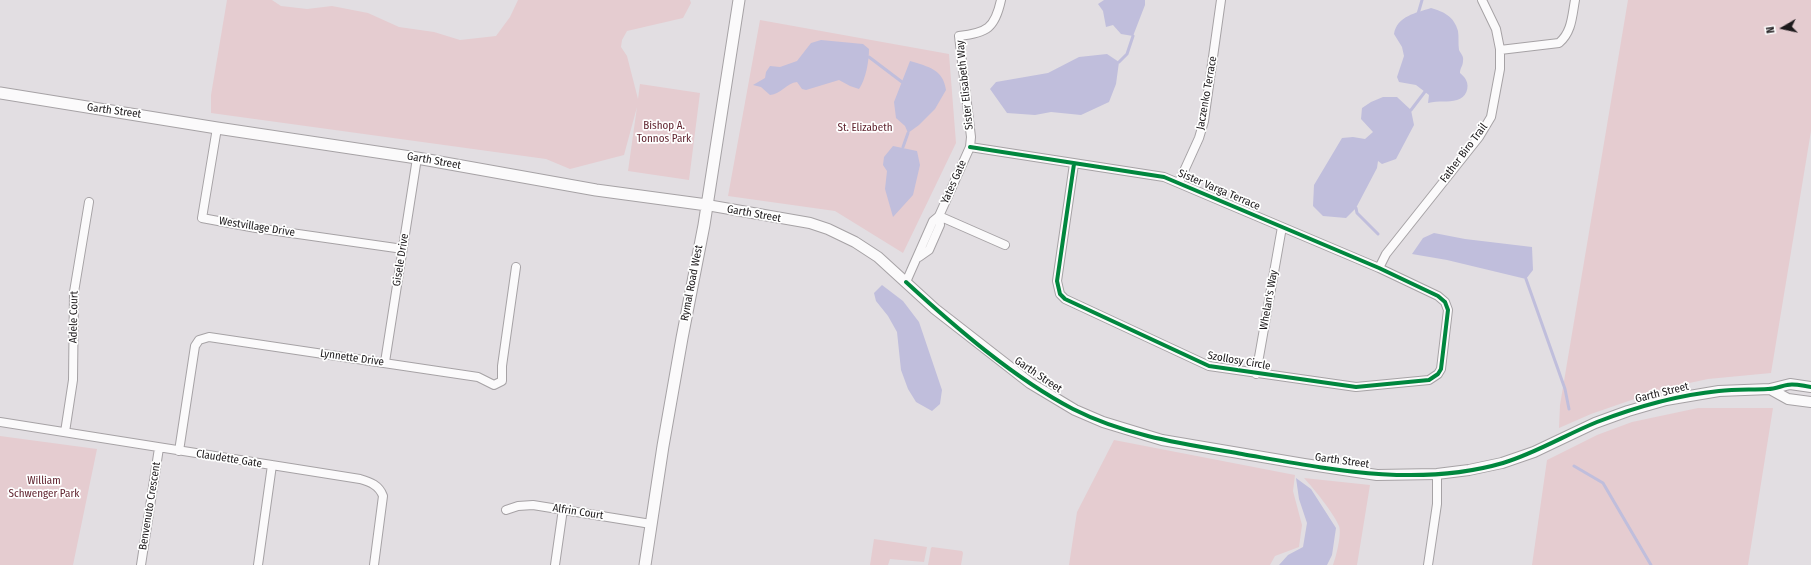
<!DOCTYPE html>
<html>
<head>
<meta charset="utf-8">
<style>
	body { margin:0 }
	#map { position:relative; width:1811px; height:565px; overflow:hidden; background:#e2dee2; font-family:"Fira Sans Condensed",sans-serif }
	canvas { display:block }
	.north { position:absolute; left:1763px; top:8px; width:40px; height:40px; -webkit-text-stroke:3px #fff; paint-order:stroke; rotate:261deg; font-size:11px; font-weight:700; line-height:16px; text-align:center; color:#1d1a1c }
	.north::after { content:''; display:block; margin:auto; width:14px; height:18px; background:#1d1a1c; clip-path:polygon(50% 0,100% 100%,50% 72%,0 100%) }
</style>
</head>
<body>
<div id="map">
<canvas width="1811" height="565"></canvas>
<div class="north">N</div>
</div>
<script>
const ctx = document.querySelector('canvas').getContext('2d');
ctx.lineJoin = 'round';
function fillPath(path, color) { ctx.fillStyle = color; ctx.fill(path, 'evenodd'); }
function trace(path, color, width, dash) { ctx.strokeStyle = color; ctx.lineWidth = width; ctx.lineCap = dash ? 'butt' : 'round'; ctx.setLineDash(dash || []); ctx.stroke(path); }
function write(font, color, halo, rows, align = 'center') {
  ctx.font = font + ' "Fira Sans Condensed",sans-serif'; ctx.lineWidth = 3.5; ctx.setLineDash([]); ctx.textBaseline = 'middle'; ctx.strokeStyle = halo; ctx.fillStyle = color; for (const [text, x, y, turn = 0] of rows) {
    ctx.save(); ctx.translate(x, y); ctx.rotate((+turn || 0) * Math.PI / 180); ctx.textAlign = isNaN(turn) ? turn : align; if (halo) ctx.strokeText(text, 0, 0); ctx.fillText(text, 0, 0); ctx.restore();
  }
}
const green = new Path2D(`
	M 227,0 L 272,0 L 281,6 L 307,9 L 332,6 L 368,13 L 399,27 L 434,32 L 460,40 L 496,36 L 510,17 L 518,0 L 690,0 L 691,3 L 683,18 L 627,31 L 622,40 L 621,47 L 627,56 L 638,99 L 640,84 L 700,93 L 689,180 L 628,171 L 637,107 L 624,155 L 570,169 L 546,159 L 211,113 L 211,95 Z
	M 1628,0 L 1811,0 L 1811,131 L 1771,373 L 1708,379 L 1666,388 L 1591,414 L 1559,428 L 1560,405 Z
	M 760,20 L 949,54 L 956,143 L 903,253 L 835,211 L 728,196 Z
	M 1698,408 L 1773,408 L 1748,565 L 1532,565 L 1547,460 L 1597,435 L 1632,422 Z
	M 0,436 L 97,449 L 73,565 L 0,565 Z
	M 1114,440 L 1295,475 L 1293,491 L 1302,525 L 1299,547 L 1275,556 L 1270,565 L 1069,565 L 1077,512 Z
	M 1304,478 L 1370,485 L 1357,565 L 1333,565 C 1336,557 1342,534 1339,526 C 1333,512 1314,489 1304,478 Z
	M 874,539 L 927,547 L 924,562 L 890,559 L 888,565 L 870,565 Z
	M 932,547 L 962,551 L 963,553 L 961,565 L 928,565 L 931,548 Z`);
const water = new Path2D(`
	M 1104,0 L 1145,0 L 1145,5 L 1133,36 L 1121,34 L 1113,25 L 1106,27 L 1103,11 L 1098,4 Z
	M 1431,8 C 1444,12 1454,16 1458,31 C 1459,37 1458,44 1459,50 C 1461,54 1464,56 1463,61 C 1463,66 1460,68 1460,73 C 1462,75 1465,77 1466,80 C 1470,87 1466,98 1457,100 C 1448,103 1439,100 1428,103 L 1429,95 L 1416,85 L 1399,82 L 1397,77 L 1404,56 L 1402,47 L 1394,34 C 1397,16 1416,13 1431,8 Z
	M 821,40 L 863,44 L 869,49 C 869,61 866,79 859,89 L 850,86 L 839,80 L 806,90 L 802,89 L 797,82 C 787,83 781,94 770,95 L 761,87 L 753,85 L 765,78 L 766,72 L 770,66 L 780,67 L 797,61 L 811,43 Z
	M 1107,54 L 1119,62 L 1116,84 L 1109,102 L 1081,115 L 1051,112 L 1035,115 L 1007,113 L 990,89 L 996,82 L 1048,73 L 1079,57 Z
	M 910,61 C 929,67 943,69 946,90 L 935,109 L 919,125 L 908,133 L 905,126 L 896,118 L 894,102 Z
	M 1383,97 L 1397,97 L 1411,110 L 1414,125 L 1396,159 L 1382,164 L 1378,161 L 1377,168 L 1356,208 L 1346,218 L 1323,216 L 1313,206 L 1314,185 L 1342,138 L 1353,137 L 1365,139 L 1373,132 L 1361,119 L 1362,108 L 1371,102 Z
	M 893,146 L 917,151 L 920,165 L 913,195 L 893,217 L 885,189 L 887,171 L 883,165 L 884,157 Z
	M 1434,233 L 1465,239 L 1532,247 L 1533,270 L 1526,279 L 1447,260 L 1412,254 L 1423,238 Z
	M 882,285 L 903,301 L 919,322 L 942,390 L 940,404 L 932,411 L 916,402 L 908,389 L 901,370 L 897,332 L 888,316 L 876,301 L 874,293 Z
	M 1296,478 L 1311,489 L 1336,528 L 1332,555 L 1327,565 L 1279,565 L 1288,555 L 1303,547 L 1307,523 L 1299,499 Z`);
const stream = new Path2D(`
	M 1418,14 L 1422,0
	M 869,57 L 902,82
	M 1119,62 L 1127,54 L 1133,36
	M 1411,110 L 1427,89
	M 903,147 L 908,133
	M 1356,208 L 1357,213 L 1378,234
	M 1526,279 L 1565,389 L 1569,409
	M 1574,466 L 1603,483 L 1651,565`);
const minor = new Path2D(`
	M 1500,50 L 1559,43 C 1572,32 1572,16 1575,0
	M 217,128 L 202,218 L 256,228 L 403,249
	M 970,147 L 1164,177 L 1379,268 L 1438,296 L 1445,302 L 1448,310 L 1441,369 L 1438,374 L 1429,380 L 1356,387 L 1209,366 L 1065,299 L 1060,294 L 1057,281 L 1074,164
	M 1179,182 L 1199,138 L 1204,121 L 1221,0
	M 939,216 L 1005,245
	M 919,257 L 929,250 L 940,225 L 939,216
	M 1379,268 L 1386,254 L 1479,137 L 1491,117 L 1500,69 L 1500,49 L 1496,29 L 1482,0
	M 906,282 L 933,221 L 939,216 L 970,147 L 971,137 L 959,36 C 987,33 995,28 1001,0
	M 385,362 L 417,158
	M 1256,374 L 1282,227
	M 0,422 L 360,479 C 370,482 379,485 383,496 L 374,565
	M 65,432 L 73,380 L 74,292 L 89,202
	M 179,451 L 195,346 L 199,340 L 209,337 L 478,377 L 494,385 L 502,381 L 502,366 L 516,267
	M 506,510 L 518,506 L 533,505 L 651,524
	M 141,565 L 159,448
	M 258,565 L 272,465
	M 555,565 L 563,509
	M 1428,565 L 1437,504 L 1437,474`);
const tertiary = new Path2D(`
	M 707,205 L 810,223 L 828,229 L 855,242 L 878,257 L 935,309 L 1030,383 L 1075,410 L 1103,422 L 1162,440 L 1304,464 L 1377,475 L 1437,474 L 1469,470 L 1502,463 L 1534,452 L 1595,423 L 1628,411 L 1666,400 L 1719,391 L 1770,389 L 1790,384 L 1811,387
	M 1770,389 L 1788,399 L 1811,402`);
const secondary = new Path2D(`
	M 0,93 L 217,128 L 417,158 L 596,190 L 707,205
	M 645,565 L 663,446 L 682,338 L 704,225 L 739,0`);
const cycleway = new Path2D(`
	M 970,147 L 1164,177 L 1379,268 L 1438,296 L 1445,302 L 1448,310 L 1441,369 L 1438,374 L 1429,380 L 1356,387 L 1209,366 L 1065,299 L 1060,294 L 1057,281 L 1074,164
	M 906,282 C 955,327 1015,379 1073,409 C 1126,436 1184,444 1242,454 C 1328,469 1417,488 1503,463 C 1536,453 1565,435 1597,422 C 1636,407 1678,395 1719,391 C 1736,389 1752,390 1768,389 C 1775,389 1781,386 1787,385 C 1794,383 1803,386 1811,387`);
const streetNames = [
	["Sister Elisabeth Way",965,85,-96],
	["Jaczenko Terrace",1207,93,-80],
	["Garth Street",114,111,8],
	["Father Biro Trail",1464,153,-53],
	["Garth Street",434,161,10],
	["Yates Gate",954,182,-66],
	["Sister Varga Terrace",1219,190,23],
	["Garth Street",754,214,10],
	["Westvillage Drive",257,227,9],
	["Gisele Drive",401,260,-81],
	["Rymal Road West",692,283,-79],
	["Whelan's Way",1269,300,-80],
	["Adele Court",74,317,-89],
	["Lynnette Drive",352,358,8],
	["Szollosy Circle",1239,361,10],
	["Garth Street",1038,375,34],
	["Garth Street",1662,393,-14],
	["Claudette Gate",229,459,9],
	["Garth Street",1342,461,8],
	["Benvenuto Crescent",150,506,-81],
	["Alfrin Court",578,512,9]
];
const parkNames = [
	["Bishop A.",664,126],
	["Tonnos Park",664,139],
	["St. Elizabeth",865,128],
	["William",44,481],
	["Schwenger Park",44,494]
];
fillPath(green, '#e5ccd0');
fillPath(water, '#c0bedc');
trace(stream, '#c0bedc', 3);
trace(minor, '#a6a2a5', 10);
trace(tertiary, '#a6a2a5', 12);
trace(secondary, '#a6a2a5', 13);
trace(minor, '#fbfafb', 8);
trace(tertiary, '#fbfafb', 10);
trace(secondary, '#fbfafb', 11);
trace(cycleway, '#00873e', 4);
write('11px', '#1d1a1c', '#fff', streetNames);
write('11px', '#612530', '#fff', parkNames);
</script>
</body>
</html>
